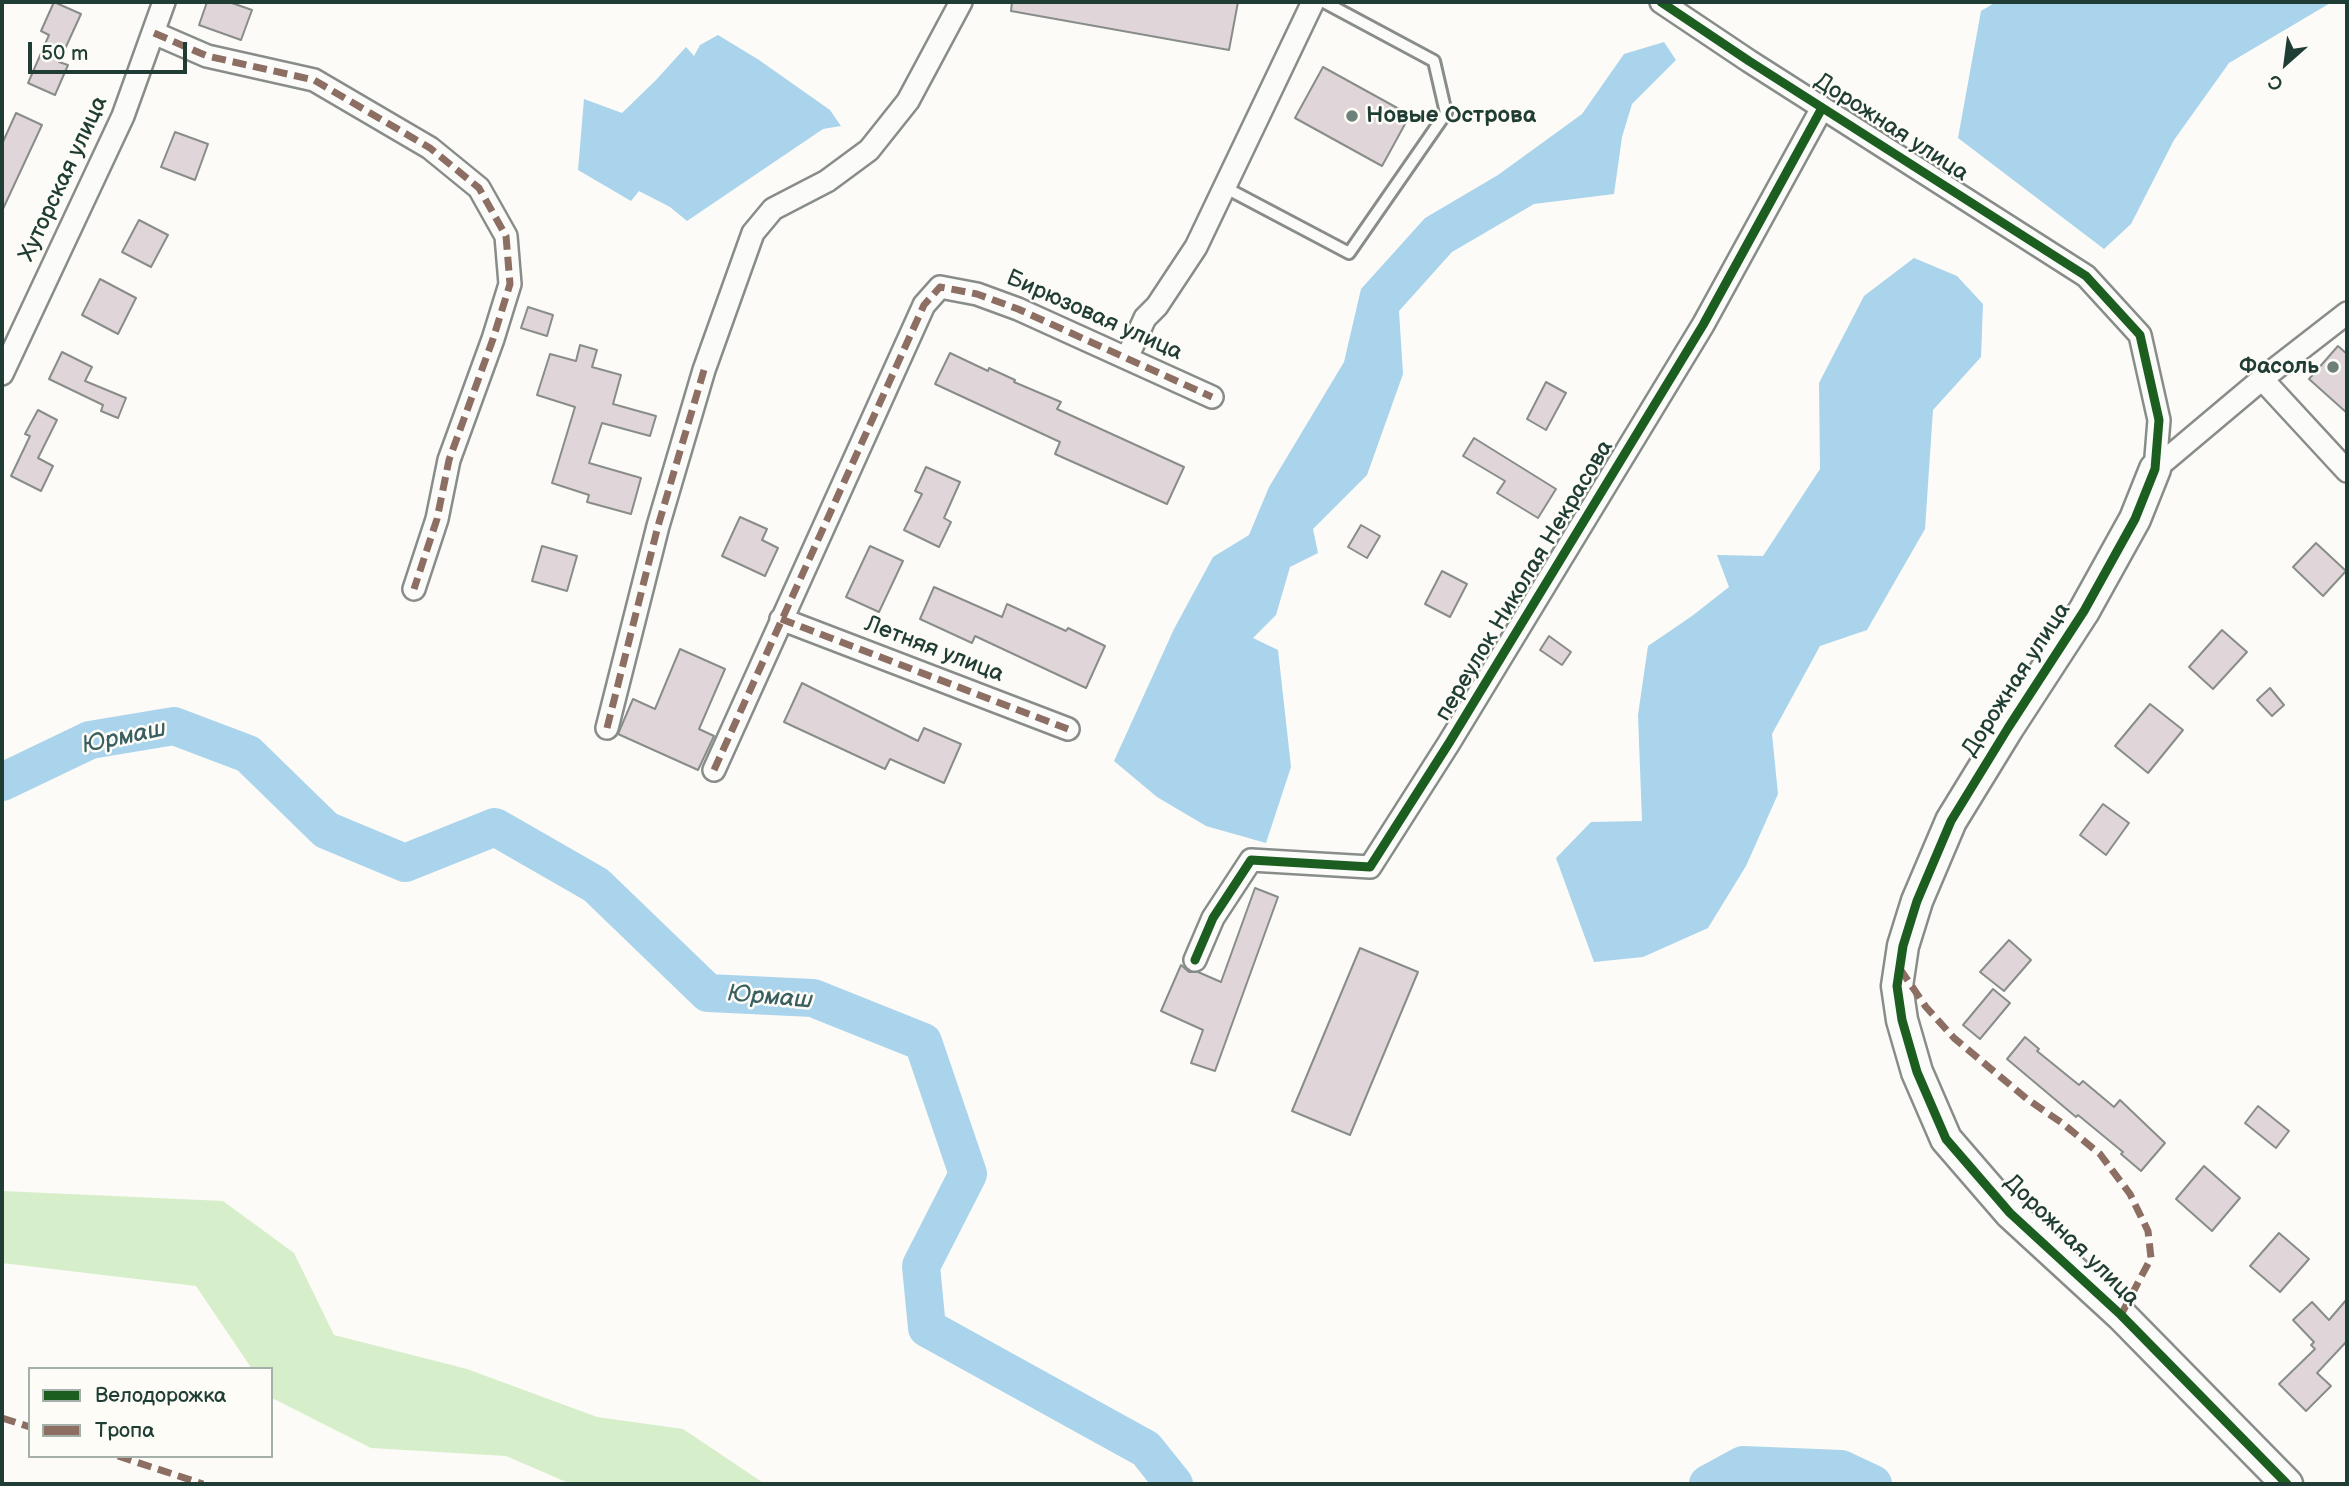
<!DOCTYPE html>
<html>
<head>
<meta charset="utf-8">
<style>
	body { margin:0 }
	#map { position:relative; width:2349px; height:1486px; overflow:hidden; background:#fcfbf8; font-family:"Balsamiq Sans",sans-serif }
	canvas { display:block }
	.frame { position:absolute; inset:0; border:4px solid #1f3d34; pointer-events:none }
	.legend { position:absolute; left:28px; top:1367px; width:245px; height:91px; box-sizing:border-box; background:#fdfcf7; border:2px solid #a4b0a9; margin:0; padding:9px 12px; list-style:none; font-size:21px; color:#1f3d34 }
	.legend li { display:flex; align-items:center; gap:14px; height:35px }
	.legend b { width:35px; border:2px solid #a4b0a9 }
	.north { position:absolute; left:2251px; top:28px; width:70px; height:70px; -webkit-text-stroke:5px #fdfcf7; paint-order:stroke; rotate:208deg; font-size:19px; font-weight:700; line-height:28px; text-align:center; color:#1f3d34 }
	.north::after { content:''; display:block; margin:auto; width:24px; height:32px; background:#1f3d34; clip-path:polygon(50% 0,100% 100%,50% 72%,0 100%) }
	.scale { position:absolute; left:28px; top:42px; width:159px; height:32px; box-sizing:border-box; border:4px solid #1f3d34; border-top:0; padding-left:9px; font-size:21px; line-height:24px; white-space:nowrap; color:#1f3d34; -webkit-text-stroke:5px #fdfcf7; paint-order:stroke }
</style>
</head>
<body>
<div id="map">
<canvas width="2349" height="1486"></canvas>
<div class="frame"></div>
<ul class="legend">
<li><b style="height:9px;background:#1b5e20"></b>Велодорожка</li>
<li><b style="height:9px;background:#8d6e63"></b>Тропа</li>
</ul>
<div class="north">С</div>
<div class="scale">50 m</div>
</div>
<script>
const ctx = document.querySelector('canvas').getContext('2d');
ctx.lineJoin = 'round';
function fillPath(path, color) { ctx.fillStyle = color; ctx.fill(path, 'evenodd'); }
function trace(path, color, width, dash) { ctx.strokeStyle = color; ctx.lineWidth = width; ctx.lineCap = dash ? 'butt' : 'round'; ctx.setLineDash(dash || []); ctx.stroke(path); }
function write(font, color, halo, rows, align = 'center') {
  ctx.font = font + ' "Balsamiq Sans",sans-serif'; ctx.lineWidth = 5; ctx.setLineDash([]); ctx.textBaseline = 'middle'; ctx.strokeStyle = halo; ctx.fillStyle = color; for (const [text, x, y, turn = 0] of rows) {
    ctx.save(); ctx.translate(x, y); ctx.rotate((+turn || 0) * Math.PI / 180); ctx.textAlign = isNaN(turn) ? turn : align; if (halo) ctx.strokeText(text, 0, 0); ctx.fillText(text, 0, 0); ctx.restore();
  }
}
const green = new Path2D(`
	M 2,1191 L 223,1201 L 294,1253 L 334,1335 L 467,1369 L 597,1417 L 683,1429 L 765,1484 L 571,1484 L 506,1456 L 371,1448 L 272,1398 L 271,1369 L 252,1369 L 196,1286 L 2,1263 Z`);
const water = new Path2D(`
	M 1996,2 L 2332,2 L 2229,63 L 2174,140 L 2131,224 L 2104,249 L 1958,138 L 1981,11 Z
	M 718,35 L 759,60 L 830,110 L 841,126 L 823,129 L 687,221 L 670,207 L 639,191 L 631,201 L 578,170 L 584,99 L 622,113 L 655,81 L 686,47 L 694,56 L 700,45 Z
	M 1664,42 L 1676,60 L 1632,104 L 1622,137 L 1614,194 L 1534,204 L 1452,252 L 1399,311 L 1403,374 L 1367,475 L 1313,529 L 1318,553 L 1290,567 L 1276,615 L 1253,638 L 1278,650 L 1291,767 L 1266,843 L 1206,826 L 1157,797 L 1114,761 L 1174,629 L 1213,557 L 1249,535 L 1269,487 L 1344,362 L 1361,289 L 1425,218 L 1498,175 L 1582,114 L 1624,54 Z
	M 1914,258 L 1957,276 L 1983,304 L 1981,357 L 1933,410 L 1925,529 L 1867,630 L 1820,646 L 1772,734 L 1778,794 L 1746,866 L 1708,928 L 1643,957 L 1594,962 L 1556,858 L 1591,822 L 1642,821 L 1638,715 L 1648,646 L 1692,616 L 1729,587 L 1717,555 L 1763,556 L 1820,469 L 1819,383 L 1864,296 Z`);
const river = new Path2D(`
	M 2,782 L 90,740 L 174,726 L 248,754 L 326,830 L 405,863 L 495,827 L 596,885 L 708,993 L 813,998 L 923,1042 L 968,1174 L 921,1266 L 927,1328 L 1146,1449 L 1174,1484
	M 1708,1484 L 1743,1465 L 1841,1469 L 1873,1484`);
const building = new Path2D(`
	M 54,2 L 81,14 L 59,62 L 68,65 L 55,95 L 28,83 L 49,35 L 41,31 Z
	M 207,2 L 229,2 L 252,10 L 241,40 L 199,25 Z
	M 1012,2 L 1238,2 L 1229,50 L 1011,11 Z
	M 1323,67 L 1410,115 L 1382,166 L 1295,118 Z
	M 16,113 L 42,125 L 2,211 L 2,144 Z
	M 175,132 L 208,144 L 195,180 L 161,167 Z
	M 139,220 L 168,235 L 151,267 L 122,252 Z
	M 100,279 L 136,298 L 118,334 L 82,315 Z
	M 528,307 L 553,315 L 547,336 L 521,328 Z
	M 580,345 L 597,350 L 592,367 L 621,375 L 613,404 L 656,416 L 650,436 L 602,423 L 589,463 L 641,478 L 631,514 L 587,502 L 589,495 L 552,483 L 575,407 L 537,395 L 550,354 L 576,361 Z
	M 2338,346 L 2347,354 L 2347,413 L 2309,379 Z
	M 62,352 L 92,367 L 85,381 L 126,398 L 118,418 L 101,411 L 103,405 L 49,379 Z
	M 950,353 L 988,371 L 989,368 L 1015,380 L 1014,382 L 1061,402 L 1057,409 L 1184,467 L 1167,504 L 1055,454 L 1060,442 L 935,384 Z
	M 1546,382 L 1566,393 L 1546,430 L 1527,419 Z
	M 38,410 L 57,420 L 38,458 L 53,466 L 41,491 L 11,476 L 30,436 L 25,434 Z
	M 1474,438 L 1556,489 L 1538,518 L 1497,493 L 1505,481 L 1463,456 Z
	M 926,467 L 960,482 L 944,518 L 951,522 L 939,547 L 904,530 L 922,494 L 915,491 Z
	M 740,517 L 767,529 L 762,540 L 778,548 L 765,576 L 722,556 Z
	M 1361,525 L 1380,536 L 1367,558 L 1348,547 Z
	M 2316,543 L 2346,571 L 2323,596 L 2293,567 Z
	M 542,546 L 577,556 L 567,591 L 532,581 Z
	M 870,546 L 903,561 L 879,612 L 846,597 Z
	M 1442,571 L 1467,584 L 1450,617 L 1425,604 Z
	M 934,587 L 1002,617 L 1007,604 L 1066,631 L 1068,628 L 1105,646 L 1086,688 L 975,636 L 972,643 L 920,619 Z
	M 2222,630 L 2247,652 L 2213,689 L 2189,667 Z
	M 1549,636 L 1571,652 L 1562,665 L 1540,650 Z
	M 680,649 L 725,669 L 699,729 L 714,736 L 698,770 L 618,734 L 633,699 L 655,709 Z
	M 802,683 L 918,741 L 924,728 L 961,744 L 944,783 L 890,759 L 885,769 L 784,722 Z
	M 2270,688 L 2284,705 L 2272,716 L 2257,700 Z
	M 2150,704 L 2183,730 L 2148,773 L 2115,746 Z
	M 2103,804 L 2129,823 L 2106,855 L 2080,835 Z
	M 1255,888 L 1278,897 L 1215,1071 L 1191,1063 L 1203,1030 L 1161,1011 L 1181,965 L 1189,972 L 1198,972 L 1221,982 Z
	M 2009,940 L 2031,960 L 2004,991 L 1980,972 Z
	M 1360,948 L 1418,972 L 1350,1135 L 1292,1111 Z
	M 1993,989 L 2010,1003 L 1980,1039 L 1963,1025 Z
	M 2025,1037 L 2039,1049 L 2037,1051 L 2079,1085 L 2083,1081 L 2114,1107 L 2120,1100 L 2165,1143 L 2141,1171 L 2121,1154 L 2123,1152 L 2078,1115 L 2076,1117 L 2007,1059 Z
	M 2258,1106 L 2289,1131 L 2276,1148 L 2245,1123 Z
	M 2204,1166 L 2240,1198 L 2212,1231 L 2176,1199 Z
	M 2279,1233 L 2309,1259 L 2280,1292 L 2250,1266 Z
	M 2347,1299 L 2347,1341 L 2317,1373 L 2331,1386 L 2306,1411 L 2279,1384 L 2315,1349 L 2311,1345 L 2314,1342 L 2293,1320 L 2312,1302 L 2329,1320 Z`);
const lane = new Path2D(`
	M 1226,188 L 1349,253 L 1446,113 L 1434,61 L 1324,2`);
const street = new Path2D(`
	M 1661,2 L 1749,61 L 2086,276 L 2140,335 L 2159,420 L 2155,469
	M 154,33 L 207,56 L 314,80 L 430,148 L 479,188 L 506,236 L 510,284 L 493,339 L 449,460 L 437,519 L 414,589
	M 1127,358 L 1145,318 L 1157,306 L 1196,247 L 1313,2
	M 2,374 L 123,116 L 164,2
	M 2262,379 L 2347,471
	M 2155,469 L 2262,379 L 2347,313
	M 781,619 L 1068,729
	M 607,728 L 658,526 L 704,370 L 753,233 L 773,209 L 827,181 L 869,150 L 908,101 L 961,2
	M 714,770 L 924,305 L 940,287 L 977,294 L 1018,309 L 1212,397
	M 1195,960 L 1213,918 L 1251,860 L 1370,867 L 1449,743 L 1703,325 L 1822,108`);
const secondary = new Path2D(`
	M 2155,469 L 2135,519 L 2084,611 L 2008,728 L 1951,821 L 1917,901 L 1903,946 L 1897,986 L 1902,1020 L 1917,1072 L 1946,1139 L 2010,1213 L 2121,1315 L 2287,1484`);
const quiet = new Path2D(`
	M 154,33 L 207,56 L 314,80 L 430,148 L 479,188 L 506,236 L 510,284 L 493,339 L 449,460 L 437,519 L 414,589
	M 781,619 L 1068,729
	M 607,728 L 658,526 L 704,370
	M 714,770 L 924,305 L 940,287 L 977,294 L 1018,309 L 1212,397
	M 1900,969 L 1926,1007 L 1954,1038 L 2027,1099 L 2062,1123 L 2100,1154 L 2130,1194 L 2148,1231 L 2151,1258 L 2121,1315
	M 2,1418 L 30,1427
	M 118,1456 L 203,1484`);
const cycleway = new Path2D(`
	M 1661,2 L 1749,61 L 2086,276 L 2140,335 L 2159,420 L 2155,469 L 2135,519 L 2084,611 L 2008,728 L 1951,821 L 1917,901 L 1903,946 L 1897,986 L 1902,1020 L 1917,1072 L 1946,1139 L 2010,1213 L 2121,1315 L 2287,1484
	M 1195,960 L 1213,918 L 1251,860 L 1370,867 L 1449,743 L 1703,325 L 1822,108`);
const markers = [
	[1352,116,7,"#6c8079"],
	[2333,367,7,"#6c8079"]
];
const poiNames = [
	["Новые Острова",1366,116],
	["Фасоль",2319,367,"right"]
];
const streetNames = [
	["Дорожная улица",1891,128,33],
	["Хуторская улица",64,179,-65],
	["Бирюзовая улица",1094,316,24],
	["переулок Николая Некрасова",1525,581,-59],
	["Летняя улица",934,650,21],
	["Дорожная улица",2017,680,-57],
	["Дорожная улица",2071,1241,44]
];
const waterNames = [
	["Юрмаш",124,738,-12],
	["Юрмаш",770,998,5]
];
fillPath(green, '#d6eec9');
fillPath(water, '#a9d4eb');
trace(river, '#a9d4eb', 38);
fillPath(building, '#e0d6d9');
trace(building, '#888d8a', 2);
trace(lane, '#888d8a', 16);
trace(street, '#888d8a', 26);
trace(secondary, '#888d8a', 35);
trace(lane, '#fbfbf9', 10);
trace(street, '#fbfbf9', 21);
trace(secondary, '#fbfbf9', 30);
trace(quiet, '#8d6e63', 7, [14, 7]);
trace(cycleway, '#1b5e20', 9);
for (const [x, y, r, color] of markers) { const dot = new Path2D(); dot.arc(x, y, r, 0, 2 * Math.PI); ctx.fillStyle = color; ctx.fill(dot); trace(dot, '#fdfcf7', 2.5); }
write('bold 23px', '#1f3d34', '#fdfcf7', poiNames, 'left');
write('23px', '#1f3d34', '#fdfcf7', streetNames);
write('italic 24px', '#395f60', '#fdfcf7', waterNames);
</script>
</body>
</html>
